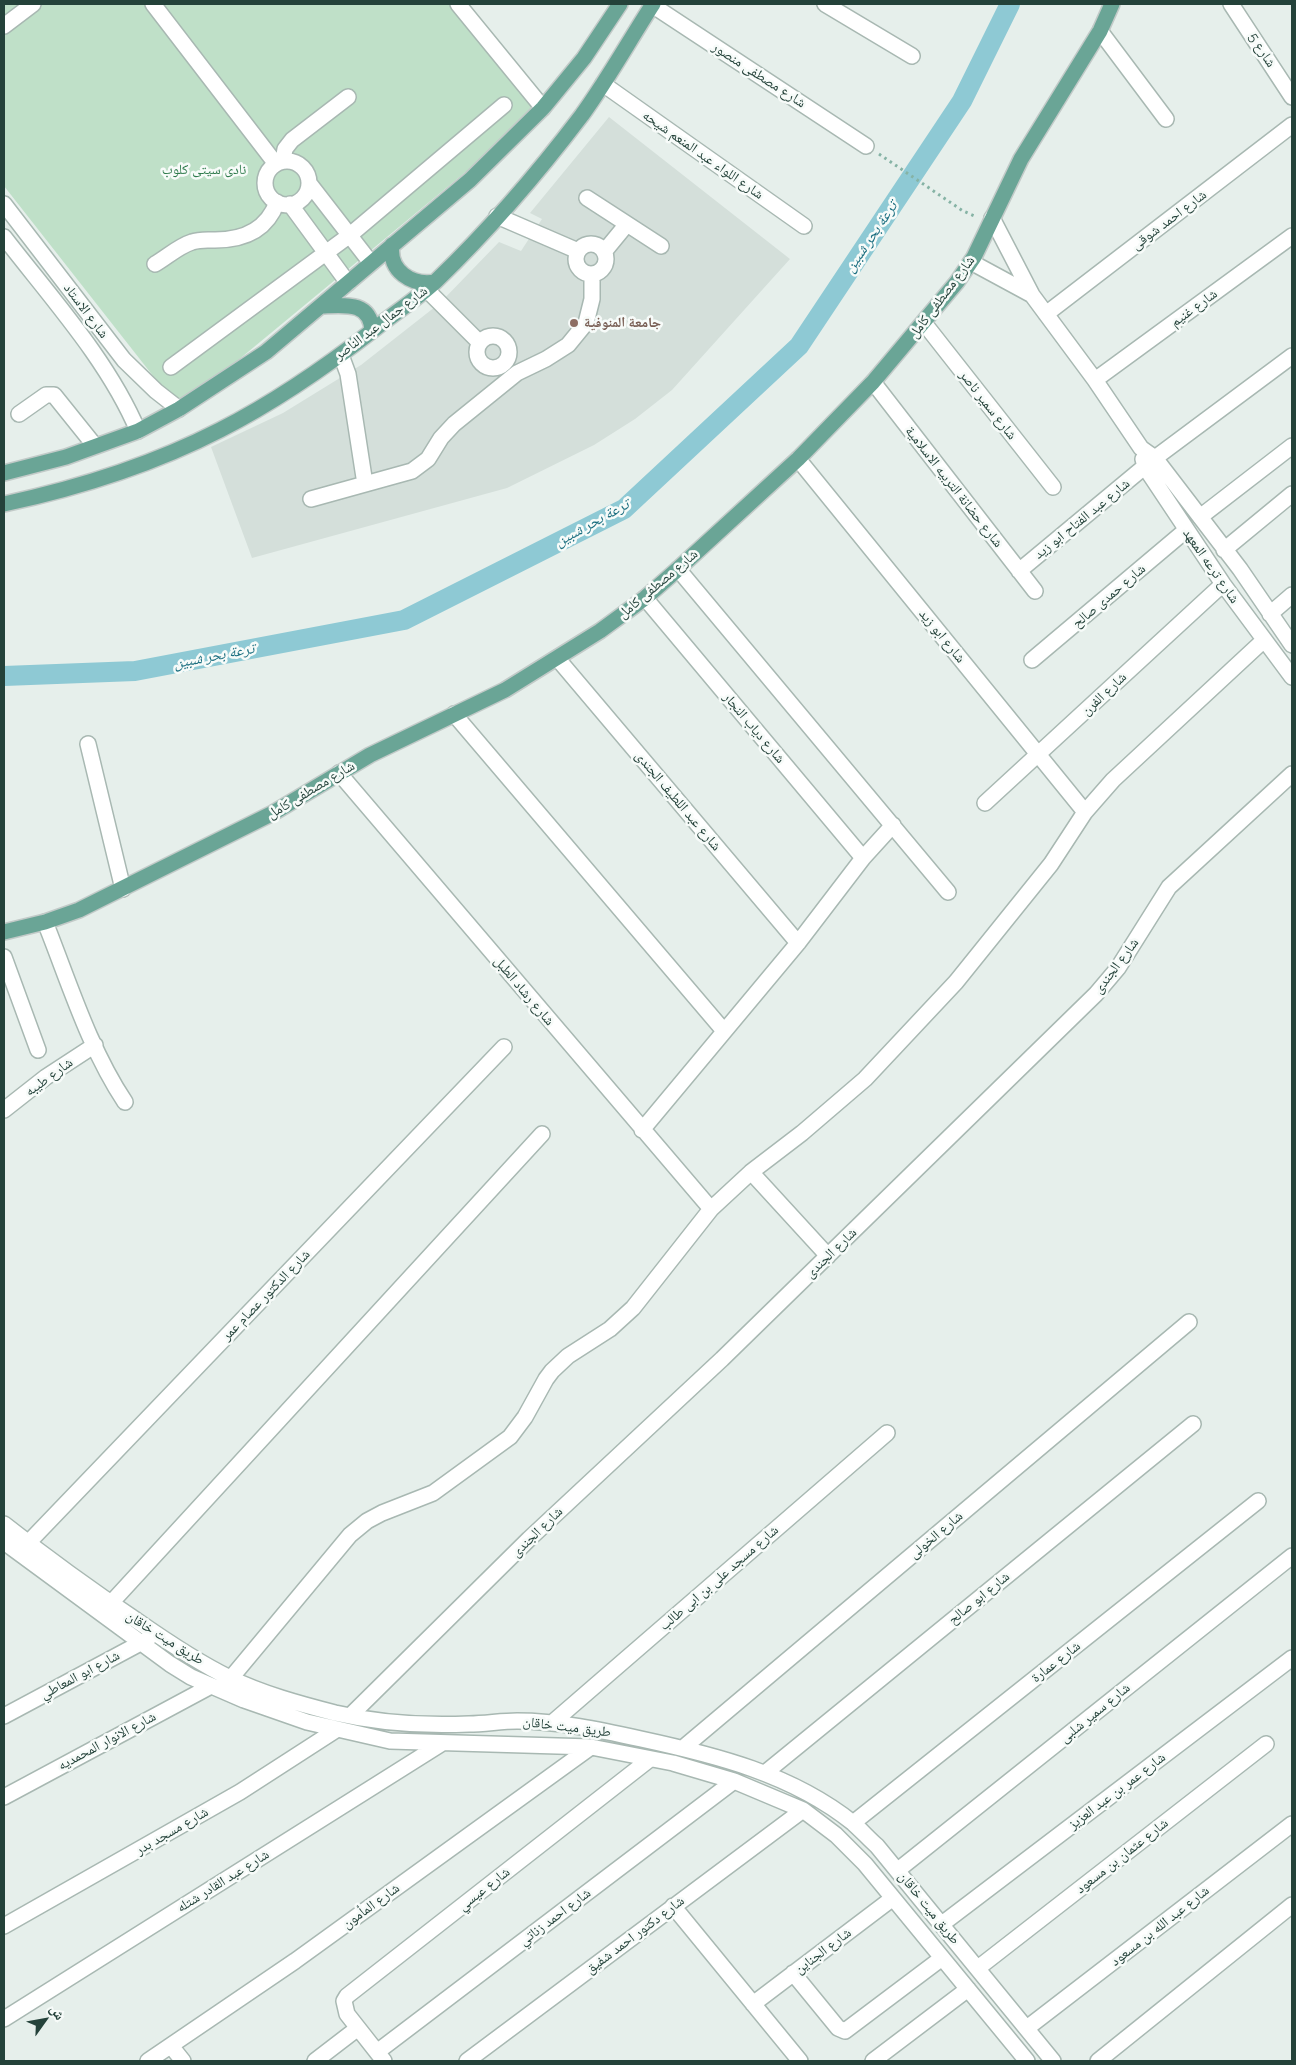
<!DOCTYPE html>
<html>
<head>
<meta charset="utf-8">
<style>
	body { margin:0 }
	#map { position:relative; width:1296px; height:2065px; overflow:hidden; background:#e6efeb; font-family:Raleway,"Noto Naskh Arabic",sans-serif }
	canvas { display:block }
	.frame { position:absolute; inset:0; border:5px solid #24423a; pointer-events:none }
	.north { position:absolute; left:20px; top:1995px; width:50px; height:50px; -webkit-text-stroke:4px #f7fbf9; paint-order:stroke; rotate:58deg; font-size:14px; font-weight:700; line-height:20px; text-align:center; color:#24423a }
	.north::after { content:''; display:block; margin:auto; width:18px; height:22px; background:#24423a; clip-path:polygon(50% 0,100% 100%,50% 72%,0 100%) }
</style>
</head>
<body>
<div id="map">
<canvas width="1296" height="2065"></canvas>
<div class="frame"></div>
<div class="north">ش</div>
</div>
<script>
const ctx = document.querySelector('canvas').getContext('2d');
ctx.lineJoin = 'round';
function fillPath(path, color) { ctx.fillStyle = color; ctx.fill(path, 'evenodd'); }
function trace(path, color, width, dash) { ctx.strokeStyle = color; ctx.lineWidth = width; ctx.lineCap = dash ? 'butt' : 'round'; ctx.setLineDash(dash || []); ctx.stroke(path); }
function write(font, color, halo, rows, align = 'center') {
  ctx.font = font + ' Raleway,"Noto Naskh Arabic",sans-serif'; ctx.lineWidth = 5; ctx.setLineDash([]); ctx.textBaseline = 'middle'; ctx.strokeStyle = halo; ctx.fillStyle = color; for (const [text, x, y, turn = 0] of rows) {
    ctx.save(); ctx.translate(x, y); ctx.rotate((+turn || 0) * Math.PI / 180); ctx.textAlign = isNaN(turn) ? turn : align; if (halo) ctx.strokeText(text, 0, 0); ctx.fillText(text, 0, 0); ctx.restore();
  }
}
const built = new Path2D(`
	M 609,117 L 790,259 L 672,390 L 635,419 L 594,445 L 507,488 L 252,558 L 211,447 L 283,413 L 361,365 L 440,303 L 499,242 L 521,251 L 542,219 L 530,213 Z`);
const green = new Path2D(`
	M 4,4 L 458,4 L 543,108 L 179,409 L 4,186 Z`);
const canal = new Path2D(`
	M 4,676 L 135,671 L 404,620 L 624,509 L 799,346 L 962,101 L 1010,4`);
const path = new Path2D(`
	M 879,154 L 963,211 L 977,217`);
const minor = new Path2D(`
	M 153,4 L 276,164
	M 458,4 L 543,108
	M 825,4 L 912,56
	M 1231,4 L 1292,97
	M 652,5 L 866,146
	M 4,26 L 33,4
	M 1100,31 L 1166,119
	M 603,84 L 804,226
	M 283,161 L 285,149 L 292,140 L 348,97
	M265 183a22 22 0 1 1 44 0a22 22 0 1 1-44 0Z
	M 309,183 L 371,263
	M 587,198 L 661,246
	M 4,204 L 124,360 L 156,391 L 179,409
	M 290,204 L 348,283
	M 497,216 L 578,251
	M 992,218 L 1032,295 L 1095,380 L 1141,448 L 1155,458 L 1240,569 L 1292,645
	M 4,237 C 51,298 108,360 138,431
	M576 259a15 15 0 1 1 30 0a15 15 0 1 1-30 0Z
	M 604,252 L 627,224
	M 971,262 L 1032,295
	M 155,264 C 167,257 179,246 192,242 C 200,239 208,240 215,240 C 244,240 267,230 277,202
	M 426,289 L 480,343
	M 1046,314 L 1292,125
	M 924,323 L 1053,487
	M477 352a16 16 0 1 1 32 0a16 16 0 1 1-32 0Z
	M 341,355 L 348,374 L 365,484
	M 171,367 L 350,235 L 504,105
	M 1095,380 L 1292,236
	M 873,382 L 1035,591
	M 19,414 L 46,395 L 54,395 L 95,446
	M 798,459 L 1085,812
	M 1143,459 L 1145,467 L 1223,584 L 1292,677
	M 311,499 L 412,471 L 428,459 L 441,438 L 454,424 L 517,373 L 546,359 L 568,345 L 586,323 L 592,299 L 592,274
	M 1200,517 L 1292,446
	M 1224,550 L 1292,494
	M 678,569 L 948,892
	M 1019,571 L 1155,458 L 1292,356
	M 645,598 L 863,858
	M 1270,614 L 1292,595
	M 557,658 L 798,943
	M 1032,660 L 1185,531
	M 454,714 L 724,1031
	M 88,744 L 123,889
	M 339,773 L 711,1209
	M 985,803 L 1223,584
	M 45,922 C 69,982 89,1048 125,1102
	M 4,957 L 38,1050
	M 4,1110 L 46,1077 L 95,1045
	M 642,1130 L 798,943 L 863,858 L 893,825
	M 751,1172 L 828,1256
	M 4,1524 C 47,1558 91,1590 136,1620 C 166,1641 197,1662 230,1678 C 263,1694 300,1704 335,1713 C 378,1723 425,1726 469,1724 C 485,1724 501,1721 517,1721 C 559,1721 600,1730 641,1739 C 715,1755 792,1774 853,1823 C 861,1830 869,1839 877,1846 L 1053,2061
	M 4,1542 L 170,1664 L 191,1677 L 244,1700 L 307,1722 L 390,1741 L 591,1747 L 673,1763 L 734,1781 L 803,1810 L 836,1835 L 865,1864 L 1027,2061
	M 28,1543 L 504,1047
	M 111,1603 L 542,1134
	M 231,1678 L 350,1535 L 367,1521 L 382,1513 L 433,1493 L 510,1437 L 525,1417 L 546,1379 L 552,1371 L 568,1356 L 610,1329 L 633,1308 L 711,1209 L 751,1172 L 802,1133 L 865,1079 L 956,982 L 1051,864 L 1085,812 L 1113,780 L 1264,640
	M 4,1716 L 148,1639
	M 350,1716 L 529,1539 L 722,1359 L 1096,994 L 1118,968 L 1169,887 L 1292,774
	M 552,1723 L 887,1433
	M 683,1748 L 1189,1322
	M 765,1773 L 1193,1424
	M 4,1797 L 211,1686
	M 853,1823 L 1258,1501
	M 898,1870 L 1292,1556
	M 673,1906 L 800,2061
	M 942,1924 L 1292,1658
	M 4,1926 L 240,1792 L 336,1730
	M 978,1968 L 1266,1744
	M 793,1973 L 838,2028 L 845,2031 L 942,1958
	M 753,2004 L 893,1898
	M 4,2019 L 441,1744
	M 1027,2028 L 1292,1824
	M 171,2046 L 183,2061
	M 377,2052 L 734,1781
	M 148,2061 L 295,1961 L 591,1747
	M 315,2061 L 358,2028
	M 384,2061 L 347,2014 L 344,2001 L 347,1996 L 650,1759
	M 467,2061 L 803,1810
	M 873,2061 L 968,1989
	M 1098,2061 L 1292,1905`);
const major = new Path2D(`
	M 392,245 C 388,271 412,286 435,282
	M 322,306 C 344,305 371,301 372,331
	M 4,473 L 66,457 L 138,431 L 179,409 L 266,352 L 470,180 L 543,108 L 584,58 L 620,4
	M 4,504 C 78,488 152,465 220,430 C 275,402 327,366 376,328 C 396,312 418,298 436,281 C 489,230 538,173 582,115 C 608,79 629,41 653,4
	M 4,932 L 45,922 L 79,910 L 273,813 L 370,755 L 505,690 L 600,631 L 645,598 L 678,569 L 798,459 L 835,421 L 873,382 L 957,282 L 974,257 L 1021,159 L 1100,31 L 1112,4`);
const markers = [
	[574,323,5,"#8d6e63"]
];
const streetNames = [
	["شارع 5",1262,50,57],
	["شارع مصطفى منصور",759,75,33],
	["شارع اللواء عبد المنعم شيحه",703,155,35],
	["شارع احمد شوقى",1169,220,-37],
	["شارع مصطفى كامل",942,297,-53],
	["شارع غنيم",1194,308,-36],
	["شارع الاستاد",86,311,53],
	["شارع جمال عبد الناصر",381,323,-37],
	["شارع سمير ناصر",988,405,52],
	["شارع حضانة التربيه الاسلامية",954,487,52],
	["شارع عبد الفتاح ابو زيد",1082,519,-39],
	["شارع ترعه المعهد",1211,566,55],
	["شارع مصطفى كامل",658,584,-40],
	["شارع حمدى صالح",1109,596,-40],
	["شارع ابو زيد",942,636,51],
	["شارع الفرن",1104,694,-43],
	["شارع دياب النجار",754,728,50],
	["شارع مصطفى كامل",311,790,-31],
	["شارع عبد اللطيف الجندى",678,801,50],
	["شارع الجندى",1116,966,-53],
	["شارع رشاد الطبل",524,991,50],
	["شارع طيبه",49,1077,-36],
	["شارع الجندى",831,1253,-44],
	["شارع الدكتور عصام عمر",266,1295,-46],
	["شارع الجندى",537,1532,-44],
	["شارع الخولى",936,1535,-40],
	["شارع مسجد على بن ابى طالب",719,1578,-41],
	["شارع ابو صالح",979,1598,-39],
	["طريق ميت خاقان",165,1638,32],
	["شارع عمارة",1056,1662,-38],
	["شارع ابو المعاطي",80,1675,-28],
	["شارع سمير شلبى",1095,1713,-39],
	["طريق ميت خاقان",567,1727,7],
	["شارع الانوار المحمديه",107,1741,-28],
	["شارع عمر بن عبد العزيز",1117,1791,-37],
	["شارع مسجد بدر",172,1831,-30],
	["شارع عثمان بن مسعود",1122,1856,-38],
	["شارع عبد القادر شتله",223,1881,-32],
	["شارع عيسي",484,1889,-38],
	["شارع المأمون",371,1906,-36],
	["طريق ميت خاقان",929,1908,51],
	["شارع احمد زناتي",555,1917,-37],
	["شارع عبد الله بن مسعود",1160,1926,-38],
	["شارع دكتور احمد شفيق",635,1935,-37],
	["شارع الجناين",823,1951,-37]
];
const parkNames = [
	["نادى سيتى كلوب",204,170]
];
const educationNames = [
	["جامعة المنوفية",584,323]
];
const waterNames = [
	["ترعة بحر شبين",871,237,-56],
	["ترعة بحر شبين",592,523,-29],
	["ترعة بحر شبين",214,656,-11]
];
fillPath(built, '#d4dfda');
fillPath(green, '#bfe0c8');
trace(canal, '#8ec9d4', 20);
trace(minor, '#a8b8b2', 18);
trace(major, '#c2cac8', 18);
trace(path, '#86b3a5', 3, [2.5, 4]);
trace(minor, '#fff', 15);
trace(major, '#6aa596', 15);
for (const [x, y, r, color] of markers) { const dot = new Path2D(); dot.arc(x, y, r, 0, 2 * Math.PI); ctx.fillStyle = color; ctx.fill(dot); trace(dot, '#f7fbf9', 2); }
write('14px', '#24423a', '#f7fbf9', streetNames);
write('14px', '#2d7a4b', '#f7fbf9', parkNames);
write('bold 14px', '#785e54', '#f7fbf9', educationNames, 'left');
write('italic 15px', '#1c6f80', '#f7fbf9', waterNames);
</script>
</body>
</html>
